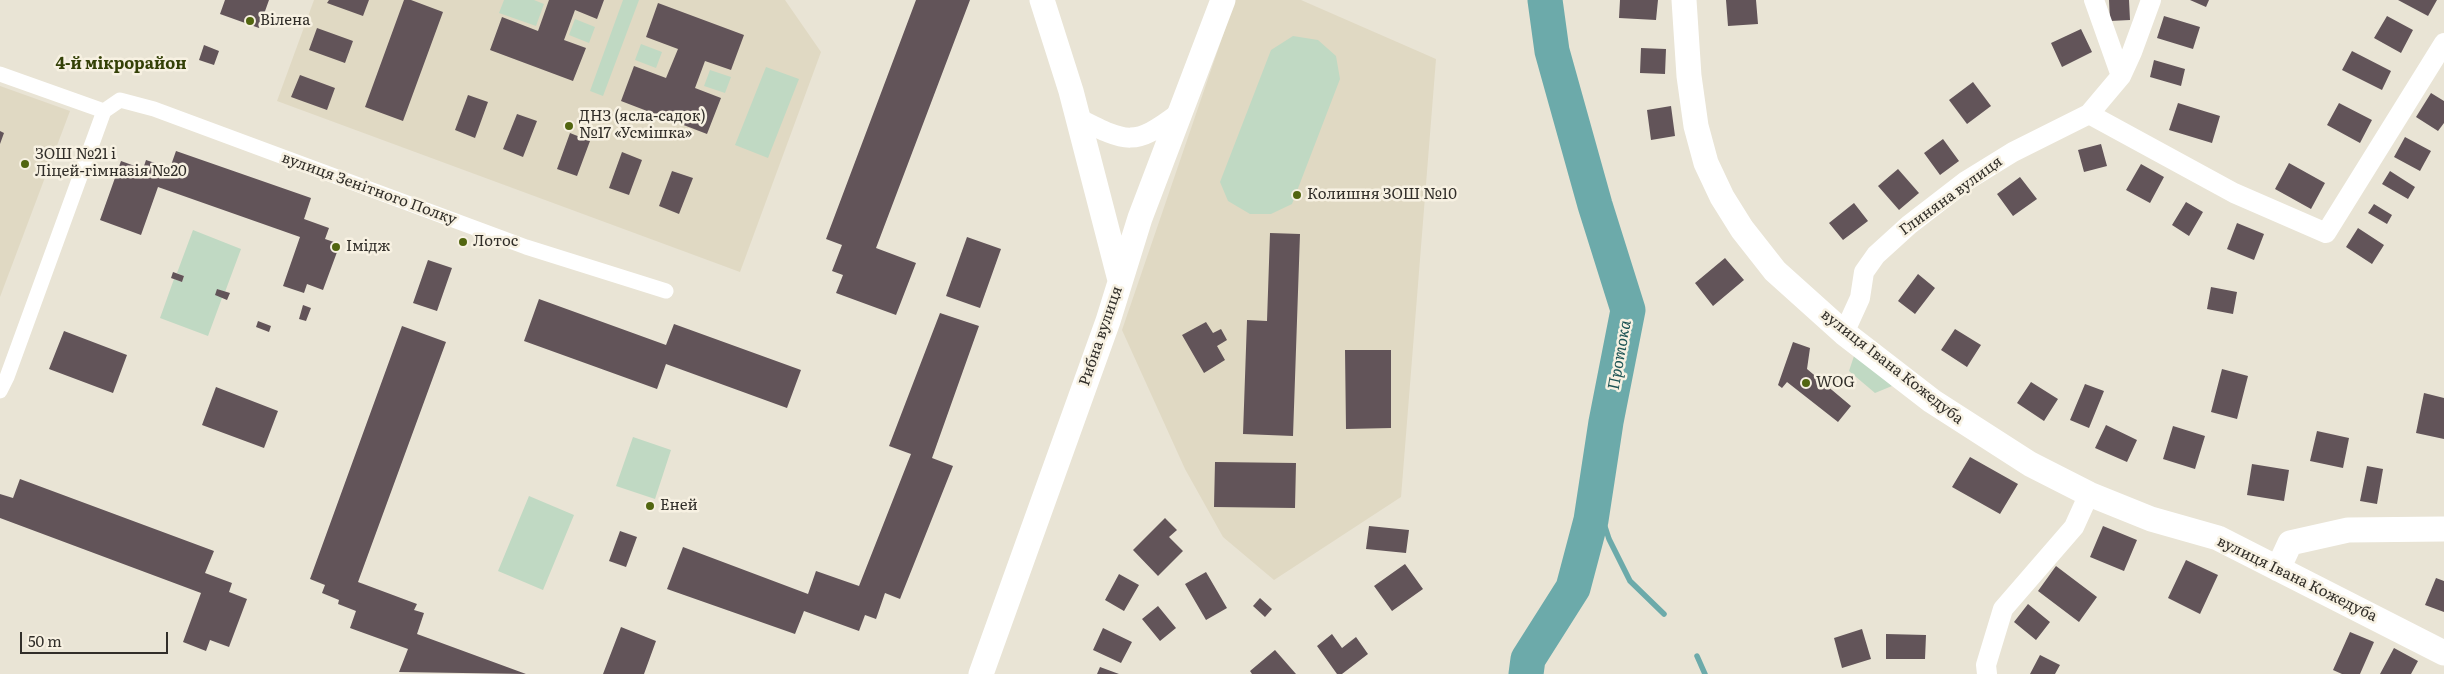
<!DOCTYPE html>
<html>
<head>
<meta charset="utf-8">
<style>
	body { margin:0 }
	#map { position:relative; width:2444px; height:674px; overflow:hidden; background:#e9e4d5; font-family:Literata,serif }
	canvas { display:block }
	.scale { position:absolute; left:20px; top:632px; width:148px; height:22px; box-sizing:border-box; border:2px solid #312e29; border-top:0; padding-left:6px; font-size:15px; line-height:18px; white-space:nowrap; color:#312e29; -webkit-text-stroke:4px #f7f1e2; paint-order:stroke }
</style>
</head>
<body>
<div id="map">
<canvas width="2444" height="674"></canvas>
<div class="scale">50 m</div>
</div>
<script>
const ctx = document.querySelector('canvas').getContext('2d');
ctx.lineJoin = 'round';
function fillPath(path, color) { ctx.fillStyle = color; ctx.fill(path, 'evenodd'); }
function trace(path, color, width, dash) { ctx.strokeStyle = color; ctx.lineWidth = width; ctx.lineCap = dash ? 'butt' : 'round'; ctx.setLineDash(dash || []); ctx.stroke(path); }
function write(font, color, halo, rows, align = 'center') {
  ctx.font = font + ' Literata,serif'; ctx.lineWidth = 5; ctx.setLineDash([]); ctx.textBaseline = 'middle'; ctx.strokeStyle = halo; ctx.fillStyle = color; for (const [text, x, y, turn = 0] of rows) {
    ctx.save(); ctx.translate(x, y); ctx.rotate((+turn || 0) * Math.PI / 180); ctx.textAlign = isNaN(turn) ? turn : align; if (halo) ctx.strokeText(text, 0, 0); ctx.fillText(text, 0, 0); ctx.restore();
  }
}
const built = new Path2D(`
	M 314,0 L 785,0 L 821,52 L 740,272 L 277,101 Z
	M 1235,0 L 1301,0 L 1436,59 L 1401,497 L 1274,580 L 1223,537 L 1185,469 L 1122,330 Z
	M 0,86 L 70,111 L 0,297 Z`);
const green = new Path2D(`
	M 504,0 L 534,0 L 544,4 L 536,26 L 499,13 Z
	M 623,0 L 639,0 L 603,96 L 590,91 Z
	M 575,19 L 595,27 L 589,43 L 569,35 Z
	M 1293,36 L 1318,40 L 1336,56 L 1340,79 L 1292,204 L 1271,214 L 1250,214 L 1228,201 L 1220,182 L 1271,50 Z
	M 641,44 L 662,52 L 656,68 L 635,60 Z
	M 766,67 L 799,79 L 768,158 L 735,145 Z
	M 710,70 L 731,77 L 725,93 L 704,86 Z
	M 193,230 L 241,249 L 225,292 L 217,289 L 222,298 L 208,336 L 160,318 L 174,279 L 182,282 L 184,276 L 177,273 Z
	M 1855,353 L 1892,386 L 1875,393 L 1849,371 Z
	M 633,437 L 671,450 L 655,499 L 616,486 Z
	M 529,496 L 574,515 L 543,590 L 498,571 Z`);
const stream = new Path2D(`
	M 1595,496 L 1609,539 L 1630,581 L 1664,614
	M 1697,656 L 1705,674`);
const river = new Path2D(`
	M 1526,674 L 1528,659 L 1573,588 L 1591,520 L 1606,422 L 1628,310 L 1595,205 L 1552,51 L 1545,0`);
const building = new Path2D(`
	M 225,0 L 269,0 L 259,28 L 220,14 Z
	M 329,0 L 369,0 L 363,16 L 327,3 Z
	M 404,0 L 411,0 L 443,12 L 403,121 L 365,107 Z
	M 549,0 L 604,0 L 597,19 L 575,10 L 564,40 L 586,48 L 573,81 L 490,50 L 502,17 L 538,31 Z
	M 916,0 L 970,0 L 876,248 L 916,263 L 896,315 L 836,293 L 843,275 L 832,271 L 842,245 L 826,239 Z
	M 1620,0 L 1658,0 L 1656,20 L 1619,18 Z
	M 1726,0 L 1756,0 L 1758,24 L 1728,26 Z
	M 2109,0 L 2129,0 L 2130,20 L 2110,21 Z
	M 2190,0 L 2209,0 L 2206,7 Z
	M 2398,0 L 2437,0 L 2428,16 Z
	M 658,3 L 744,35 L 731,70 L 705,61 L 695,88 L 721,98 L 707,134 L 621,101 L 634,66 L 666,78 L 678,49 L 646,37 Z
	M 2164,16 L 2200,27 L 2193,49 L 2157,38 Z
	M 2387,16 L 2413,30 L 2401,53 L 2374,38 Z
	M 317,28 L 353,41 L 345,63 L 309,50 Z
	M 2081,29 L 2092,52 L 2062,67 L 2051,43 Z
	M 204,45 L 219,51 L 214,65 L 199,60 Z
	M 1641,48 L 1666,49 L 1665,74 L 1640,73 Z
	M 2352,51 L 2391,71 L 2382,90 L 2342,70 Z
	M 2154,60 L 2185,69 L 2181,86 L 2150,77 Z
	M 300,75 L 335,88 L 327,110 L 291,97 Z
	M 1973,82 L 1991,106 L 1967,124 L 1949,100 Z
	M 2431,93 L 2444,101 L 2444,123 L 2438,131 L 2416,117 Z
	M 468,95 L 488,102 L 475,138 L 455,130 Z
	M 2178,103 L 2220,116 L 2212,143 L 2169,130 Z
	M 2339,103 L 2372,120 L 2360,143 L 2327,125 Z
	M 1671,106 L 1675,136 L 1651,140 L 1647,110 Z
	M 517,114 L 537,121 L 523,157 L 503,149 Z
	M 0,131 L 4,133 L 0,144 Z
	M 570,133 L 590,141 L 577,176 L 557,169 Z
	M 2405,137 L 2431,151 L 2420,171 L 2394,157 Z
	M 1943,139 L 1959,161 L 1940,175 L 1924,153 Z
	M 2101,144 L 2107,166 L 2084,172 L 2078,150 Z
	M 176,151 L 311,198 L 304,219 L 329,228 L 325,239 L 340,244 L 323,290 L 307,284 L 304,293 L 283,286 L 300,237 L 158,187 L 141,235 L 100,220 L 121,161 L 143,169 L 146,160 L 170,168 Z
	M 622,152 L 642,160 L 629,195 L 609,188 Z
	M 2289,163 L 2325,183 L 2311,209 L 2275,189 Z
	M 2141,164 L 2164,177 L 2150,203 L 2126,190 Z
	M 1898,169 L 1919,193 L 1899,210 L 1878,186 Z
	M 672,171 L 693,178 L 679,214 L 659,206 Z
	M 2390,171 L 2415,187 L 2408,199 L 2382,184 Z
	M 2020,177 L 2037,199 L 2013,216 L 1997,194 Z
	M 2186,202 L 2203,212 L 2189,236 L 2172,225 Z
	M 1854,203 L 1868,221 L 1843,240 L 1829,223 Z
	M 2374,204 L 2392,215 L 2387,224 L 2368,213 Z
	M 2237,223 L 2264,234 L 2254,260 L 2227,249 Z
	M 2358,228 L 2384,245 L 2372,264 L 2346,247 Z
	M 1270,233 L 1300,234 L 1293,436 L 1243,434 L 1247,320 L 1267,321 Z
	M 967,237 L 1001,249 L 980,308 L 946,296 Z
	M 1725,258 L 1744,280 L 1713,306 L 1695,283 Z
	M 428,260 L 452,268 L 437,311 L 413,303 Z
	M 173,272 L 184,276 L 182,282 L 171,278 Z
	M 1918,274 L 1935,288 L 1915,314 L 1898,301 Z
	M 2211,287 L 2237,292 L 2233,314 L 2207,309 Z
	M 217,289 L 230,293 L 227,300 L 215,295 Z
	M 539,299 L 666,345 L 674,324 L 801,370 L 787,408 L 666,364 L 657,389 L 524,341 Z
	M 303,305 L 311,308 L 306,321 L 299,319 Z
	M 940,313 L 979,326 L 932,458 L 953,466 L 900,599 L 885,593 L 876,619 L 865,615 L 859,631 L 804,611 L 795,634 L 667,589 L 683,547 L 808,594 L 816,571 L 859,586 L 911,454 L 889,446 Z
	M 258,321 L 271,326 L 269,332 L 256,327 Z
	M 1206,322 L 1213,333 L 1221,329 L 1227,340 L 1217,346 L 1225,360 L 1204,373 L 1182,335 Z
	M 402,326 L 446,342 L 358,582 L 417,604 L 414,610 L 424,613 L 417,634 L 526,674 L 399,672 L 408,649 L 350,628 L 356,611 L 338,604 L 339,600 L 322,593 L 325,585 L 310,579 Z
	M 1955,329 L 1981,345 L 1967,367 L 1941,350 Z
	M 64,331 L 127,355 L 113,393 L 49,369 Z
	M 1793,342 L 1810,348 L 1807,369 L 1851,406 L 1838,422 L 1787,382 L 1782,388 L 1778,385 Z
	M 1345,350 L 1391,350 L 1391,428 L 1346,429 Z
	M 2222,369 L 2248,376 L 2237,419 L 2211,412 Z
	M 2031,382 L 2058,399 L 2044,421 L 2017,403 Z
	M 2085,384 L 2104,391 L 2089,428 L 2070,420 Z
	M 216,387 L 278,411 L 264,448 L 202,425 Z
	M 2424,393 L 2444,398 L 2444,439 L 2416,433 Z
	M 2106,425 L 2137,440 L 2127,462 L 2095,448 Z
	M 2173,426 L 2205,436 L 2195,469 L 2163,459 Z
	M 2317,431 L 2349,438 L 2343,468 L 2310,461 Z
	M 1970,457 L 2018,484 L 2000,514 L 1952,487 Z
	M 1215,462 L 1296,463 L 1295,508 L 1214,507 Z
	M 2252,464 L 2289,470 L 2284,501 L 2247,495 Z
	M 2367,466 L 2383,469 L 2377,504 L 2360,501 Z
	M 20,479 L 214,551 L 205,573 L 232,583 L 229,592 L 247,599 L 229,647 L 210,640 L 206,651 L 183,642 L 201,593 L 0,518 L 0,494 L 13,498 Z
	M 1165,518 L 1177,530 L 1169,537 L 1183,551 L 1158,576 L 1133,550 Z
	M 1369,526 L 1409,530 L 1406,553 L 1366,549 Z
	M 2103,526 L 2137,540 L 2124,571 L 2090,557 Z
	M 620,531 L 637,537 L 626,567 L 609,561 Z
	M 2186,560 L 2218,575 L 2200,614 L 2168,598 Z
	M 1405,564 L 1423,589 L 1392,611 L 1374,586 Z
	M 2056,566 L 2097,597 L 2079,622 L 2038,591 Z
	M 1206,572 L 1227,608 L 1206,620 L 1185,584 Z
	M 1119,574 L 1139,585 L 1124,611 L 1105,600 Z
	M 2436,578 L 2444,581 L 2444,612 L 2425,605 Z
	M 1260,598 L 1272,609 L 1265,617 L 1253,606 Z
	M 2028,604 L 2050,622 L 2036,640 L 2014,622 Z
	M 1158,606 L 1176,628 L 1160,641 L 1142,619 Z
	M 621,627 L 656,641 L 644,674 L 603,674 Z
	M 1103,628 L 1132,642 L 1121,663 L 1093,650 Z
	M 1862,629 L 1871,659 L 1842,668 L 1834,638 Z
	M 2350,632 L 2374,642 L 2360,674 L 2342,674 L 2333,670 Z
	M 1332,634 L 1342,648 L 1356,637 L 1368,654 L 1342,674 L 1337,674 L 1317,646 Z
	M 1886,634 L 1926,635 L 1925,659 L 1886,659 Z
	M 2394,648 L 2418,661 L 2411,674 L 2380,674 Z
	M 1275,650 L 1296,674 L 1252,674 L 1250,671 Z
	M 2040,655 L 2060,665 L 2055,674 L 2030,674 Z
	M 1100,667 L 1119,674 L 1097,674 Z`);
const pedestrian = new Path2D(`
	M 0,74 L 104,111
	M 0,391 L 7,377 L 104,111 L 120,100 L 154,109 L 526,247 L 666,291`);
const minor = new Path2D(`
	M 2094,0 L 2121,76
	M 2089,114 L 2234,193 L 2326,233 L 2444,43
	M 1078,118 C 1127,143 1134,147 1179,113
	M 1844,333 L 1860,298 L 1864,272 L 1876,255 L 1909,225 L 1966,181 L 2013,152 L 2089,114 L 2121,76 L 2132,52 L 2151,0
	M 1987,674 L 1986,665 L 2003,609 L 2074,527 L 2089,494`);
const tertiary = new Path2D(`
	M 1042,0 L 1071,91 L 1120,280
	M 1684,0 L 1689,76 L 1696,126 L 1706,163 L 1722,197 L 1742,229 L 1775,271 L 1844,333 L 1932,401 L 2030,464 L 2089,494 L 2151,519 L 2218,538 L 2444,653
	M 2278,569 L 2290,543 L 2348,530 L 2444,529
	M 981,674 L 1108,321 L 1140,218 L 1223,0`);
const markers = [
	[250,21,5,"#51650f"],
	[569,126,5,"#51650f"],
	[25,164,5,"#51650f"],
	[1297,195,5,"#51650f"],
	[463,242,5,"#51650f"],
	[336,247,5,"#51650f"],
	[1806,383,5,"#51650f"],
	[650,506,5,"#51650f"]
];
const poiNames = [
	["Вілена",260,21],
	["ДНЗ (ясла-садок)",579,117],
	["№17 «Усмішка»",579,134],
	["ЗОШ №21 і",35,155],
	["Ліцей-гімназія №20",35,172],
	["Колишня ЗОШ №10",1307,195],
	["Лотос",473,242],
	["Імідж",346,247],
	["WOG",1816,383],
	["Еней",660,506]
];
const streetNames = [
	["вулиця Зенітного Полку",369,189,20],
	["Глиняна вулиця",1951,196,-36],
	["Рибна вулиця",1101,336,-71],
	["вулиця Івана Кожедуба",1892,367,38],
	["вулиця Івана Кожедуба",2297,579,26]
];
const neighbourhoodNames = [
	["4-й мікрорайон",121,64]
];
const waterNames = [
	["Протока",1620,355,-80]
];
fillPath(built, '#e0d9c3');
fillPath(green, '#c0d9c3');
trace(stream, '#6caaaa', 5.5);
trace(river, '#6caaaa', 35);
fillPath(building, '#625459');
trace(pedestrian, '#fff', 15);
trace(minor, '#fff', 20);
trace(tertiary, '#fff', 25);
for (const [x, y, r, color] of markers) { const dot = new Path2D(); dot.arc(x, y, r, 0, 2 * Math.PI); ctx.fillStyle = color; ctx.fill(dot); trace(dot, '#f7f1e2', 2); }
write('15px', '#312e29', '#f7f1e2', poiNames, 'left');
write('15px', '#312e29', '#f7f1e2', streetNames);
write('bold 16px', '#344107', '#f7f1e2', neighbourhoodNames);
write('italic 16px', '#1d5454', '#f7f1e2', waterNames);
</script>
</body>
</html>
